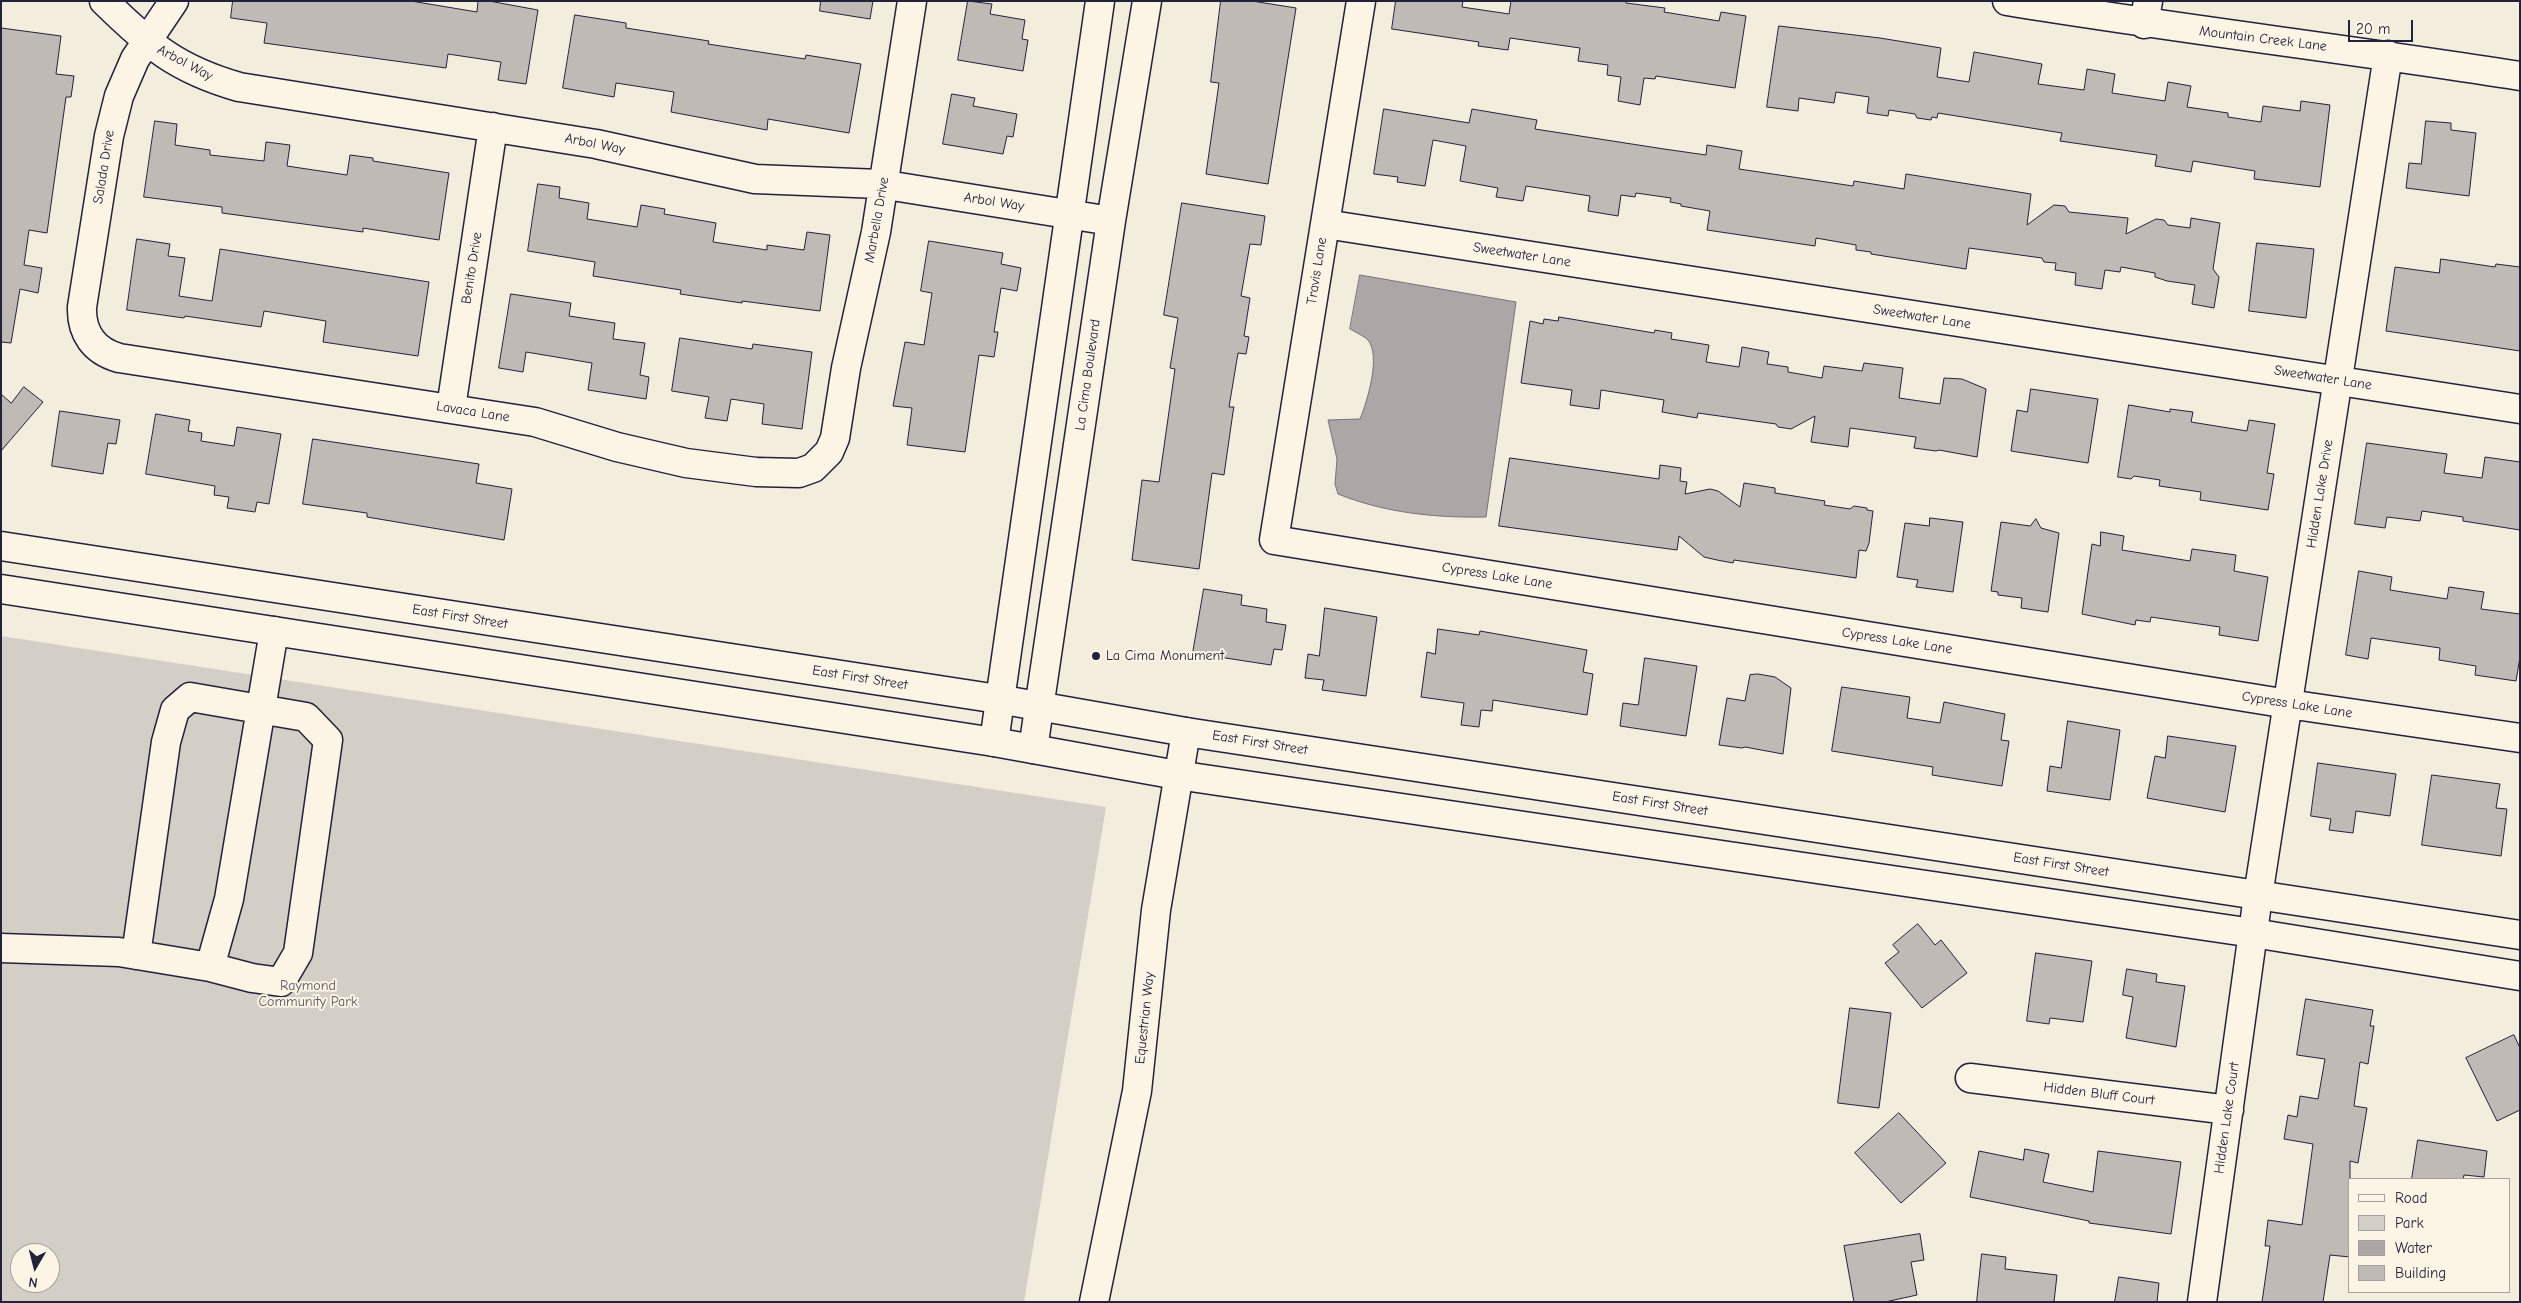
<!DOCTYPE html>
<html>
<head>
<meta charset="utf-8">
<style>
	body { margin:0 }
	#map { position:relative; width:2521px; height:1303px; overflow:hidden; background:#f3edde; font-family:"Comic Neue",sans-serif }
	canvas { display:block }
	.frame { position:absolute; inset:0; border:2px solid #22223b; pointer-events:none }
	.legend { position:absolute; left:2348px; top:1178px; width:162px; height:115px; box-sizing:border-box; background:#fcf5e5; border:1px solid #a5a1a1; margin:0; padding:6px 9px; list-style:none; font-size:15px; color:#22223b }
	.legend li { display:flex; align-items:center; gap:10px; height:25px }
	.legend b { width:25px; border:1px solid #a5a1a1 }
	.north { position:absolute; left:10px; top:1243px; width:50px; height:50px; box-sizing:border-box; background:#fcf5e5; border:1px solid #a5a1a1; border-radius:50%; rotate:188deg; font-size:14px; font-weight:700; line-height:20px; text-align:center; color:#22223b }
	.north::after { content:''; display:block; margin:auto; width:18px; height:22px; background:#22223b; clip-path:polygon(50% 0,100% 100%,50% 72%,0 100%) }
	.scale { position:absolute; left:2348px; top:20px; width:65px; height:22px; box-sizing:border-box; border:2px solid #22223b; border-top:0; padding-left:6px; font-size:15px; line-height:18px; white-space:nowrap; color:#22223b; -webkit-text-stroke:4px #fcf5e5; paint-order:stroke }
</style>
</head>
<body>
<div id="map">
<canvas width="2521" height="1303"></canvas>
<div class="frame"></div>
<ul class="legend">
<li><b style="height:6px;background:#fcf5e5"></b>Road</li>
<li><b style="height:14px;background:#d4cfc6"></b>Park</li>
<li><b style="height:14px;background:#aca7a6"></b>Water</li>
<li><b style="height:14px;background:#bfbab6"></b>Building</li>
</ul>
<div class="north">N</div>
<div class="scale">20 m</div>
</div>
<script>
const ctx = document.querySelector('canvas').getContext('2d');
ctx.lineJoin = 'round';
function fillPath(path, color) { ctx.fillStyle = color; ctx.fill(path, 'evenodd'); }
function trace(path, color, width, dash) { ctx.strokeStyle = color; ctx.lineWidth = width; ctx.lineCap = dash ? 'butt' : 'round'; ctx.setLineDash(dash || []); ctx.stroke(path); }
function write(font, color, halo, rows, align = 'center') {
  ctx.font = font + ' "Comic Neue",sans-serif'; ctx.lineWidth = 4; ctx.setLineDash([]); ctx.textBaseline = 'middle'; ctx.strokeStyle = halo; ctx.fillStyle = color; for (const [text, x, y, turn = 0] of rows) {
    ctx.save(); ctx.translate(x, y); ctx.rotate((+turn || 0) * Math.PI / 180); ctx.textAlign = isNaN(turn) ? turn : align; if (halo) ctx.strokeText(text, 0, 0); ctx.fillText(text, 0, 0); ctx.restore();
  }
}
const green = new Path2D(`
	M 1,636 L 1106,807 L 1024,1302 L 1,1302 ZM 20,1253 L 50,1253 L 50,1283 L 20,1283 Z`);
const water = new Path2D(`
	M 1360,275 L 1516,302 L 1486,517 C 1436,518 1385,513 1338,494 L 1335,484 L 1337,459 L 1328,420 L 1360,419 C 1367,402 1382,354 1367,339 C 1362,335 1355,332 1350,329 Z`);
const building = new Path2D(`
	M 233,1 L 411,1 L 477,12 L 478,1 L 489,1 L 538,10 L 526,84 L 498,80 L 501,62 L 448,54 L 446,68 L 264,43 L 267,23 L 231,18 Z
	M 821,1 L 873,1 L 870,19 L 820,11 Z
	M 968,1 L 992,4 L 990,14 L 1025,20 L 1022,39 L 1028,40 L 1023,71 L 958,60 Z
	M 1221,1 L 1252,1 L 1296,8 L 1268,184 L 1206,174 L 1219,83 L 1211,82 Z
	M 1396,1 L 1463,1 L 1462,7 L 1509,14 L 1511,1 L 1626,1 L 1626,3 L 1665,8 L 1664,12 L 1719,21 L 1721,12 L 1746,16 L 1735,88 L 1656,76 L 1655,79 L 1644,78 L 1640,105 L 1618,101 L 1621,77 L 1607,75 L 1608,65 L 1578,61 L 1580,48 L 1510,38 L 1508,50 L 1478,46 L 1479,42 L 1392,29 Z
	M 575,15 L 626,23 L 626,28 L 709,41 L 708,44 L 805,59 L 806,55 L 861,64 L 849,133 L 768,119 L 767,130 L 671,112 L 674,92 L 616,83 L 614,97 L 563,88 Z
	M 1779,26 L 1880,38 L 1941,48 L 1937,77 L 1969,82 L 1974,52 L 2042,64 L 2038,84 L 2084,90 L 2087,69 L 2115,74 L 2112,93 L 2165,101 L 2168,82 L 2191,86 L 2187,107 L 2228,113 L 2228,117 L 2261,122 L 2263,106 L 2300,111 L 2301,101 L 2330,105 L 2320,187 L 2254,179 L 2255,171 L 2193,161 L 2191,172 L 2155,166 L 2157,155 L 2060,141 L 2062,133 L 1938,113 L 1937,118 L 1932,117 L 1931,120 L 1917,118 L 1915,114 L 1889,110 L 1888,116 L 1867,113 L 1869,97 L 1836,92 L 1834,103 L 1799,98 L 1798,111 L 1767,107 Z
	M 1,28 L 61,36 L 56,74 L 74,76 L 71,97 L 66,97 L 47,233 L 29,230 L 24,265 L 42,268 L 38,293 L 20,289 L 11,343 L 1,342 Z
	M 952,94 L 975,98 L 973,106 L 1017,114 L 1013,137 L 1007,136 L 1003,154 L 943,144 Z
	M 1384,109 L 1469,123 L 1472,109 L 1537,120 L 1535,129 L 1664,149 L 1706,155 L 1707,145 L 1742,151 L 1739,169 L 1853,186 L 1854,181 L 1904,189 L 1906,174 L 2031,194 L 2027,225 L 2054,205 L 2065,206 L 2069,212 L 2128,218 L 2126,234 L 2156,219 L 2164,220 L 2168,225 L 2190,228 L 2191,218 L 2220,223 L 2213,269 L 2219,277 L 2214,308 L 2192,304 L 2195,285 L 2167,281 L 2155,277 L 2155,273 L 2121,267 L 2120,272 L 2105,270 L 2102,289 L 2075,285 L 2076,273 L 2055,270 L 2056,263 L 2044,262 L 2042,258 L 1969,248 L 1966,269 L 1871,254 L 1871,252 L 1856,250 L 1856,245 L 1816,238 L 1815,246 L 1707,230 L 1710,211 L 1681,206 L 1681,204 L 1670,202 L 1671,198 L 1636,193 L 1635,197 L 1621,195 L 1618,216 L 1588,211 L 1590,196 L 1526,186 L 1523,201 L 1496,197 L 1498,188 L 1460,181 L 1466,146 L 1433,140 L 1425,186 L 1397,182 L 1398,177 L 1374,174 Z
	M 155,121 L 177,124 L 175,145 L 210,150 L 210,155 L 264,161 L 266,142 L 290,145 L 287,166 L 347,175 L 350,155 L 373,158 L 373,161 L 449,173 L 439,240 L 363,228 L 363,232 L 222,213 L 222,207 L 144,197 Z
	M 2426,121 L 2451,123 L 2451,130 L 2476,133 L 2469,196 L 2406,188 L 2409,163 L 2421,164 Z
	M 538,184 L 560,187 L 559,198 L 589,203 L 587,219 L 637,227 L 641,205 L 665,209 L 664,214 L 716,223 L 713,242 L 767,250 L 767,245 L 804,250 L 807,232 L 830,235 L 820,311 L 742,301 L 742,303 L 680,294 L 681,290 L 593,276 L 595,262 L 528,251 Z
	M 1182,203 L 1265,216 L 1261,245 L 1250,244 L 1241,296 L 1250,298 L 1244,336 L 1249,337 L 1246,354 L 1238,353 L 1229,407 L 1234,407 L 1233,412 L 1224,475 L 1212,473 L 1199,569 L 1132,560 L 1142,480 L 1159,482 L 1175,369 L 1170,368 L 1178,318 L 1164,315 Z
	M 137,239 L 170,244 L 168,256 L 185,258 L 179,296 L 212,301 L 220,249 L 429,282 L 418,356 L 323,342 L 326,321 L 264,311 L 261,327 L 185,316 L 184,318 L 127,310 Z
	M 929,241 L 1003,253 L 1001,264 L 1021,268 L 1017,291 L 1001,288 L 994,332 L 998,332 L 994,357 L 979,355 L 965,452 L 907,445 L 912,408 L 893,406 L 905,342 L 924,345 L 932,293 L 921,291 Z
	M 2257,243 L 2314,249 L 2306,318 L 2249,311 Z
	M 2441,259 L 2495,267 L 2496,264 L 2520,267 L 2520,351 L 2386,331 L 2395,267 L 2439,273 Z
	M 511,294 L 571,303 L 569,316 L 615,323 L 613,339 L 645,343 L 640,375 L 649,377 L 646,399 L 588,390 L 592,363 L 526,352 L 523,372 L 499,368 Z
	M 1559,317 L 1654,333 L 1655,330 L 1672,333 L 1671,339 L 1709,345 L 1706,362 L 1739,367 L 1742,347 L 1769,352 L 1767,364 L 1788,367 L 1788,372 L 1822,378 L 1824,366 L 1862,371 L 1864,363 L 1903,368 L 1899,398 L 1940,404 L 1944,378 L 1962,379 L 1986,389 L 1977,457 L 1939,450 L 1936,451 L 1914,448 L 1916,437 L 1850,428 L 1848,447 L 1811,442 L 1815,416 L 1791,429 L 1778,427 L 1776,424 L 1698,413 L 1697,418 L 1662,412 L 1664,400 L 1601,390 L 1599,409 L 1570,405 L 1572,390 L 1521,383 L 1530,321 L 1543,324 L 1544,319 L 1558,321 Z
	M 680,338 L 752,349 L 753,344 L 812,352 L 802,429 L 762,424 L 764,404 L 731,399 L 727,421 L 705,418 L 709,397 L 672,391 Z
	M 24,387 L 43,402 L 1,451 L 1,394 L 11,403 Z
	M 2031,389 L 2098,399 L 2088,463 L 2011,451 L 2017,410 L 2027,412 Z
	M 2129,405 L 2170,412 L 2170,409 L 2193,412 L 2191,422 L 2247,431 L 2249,420 L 2275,424 L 2267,473 L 2274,474 L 2268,510 L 2200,500 L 2201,492 L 2159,486 L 2160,480 L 2134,476 L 2131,479 L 2118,477 Z
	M 60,411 L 120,420 L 116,444 L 108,443 L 103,474 L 52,466 Z
	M 156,414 L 190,420 L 188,431 L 202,433 L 201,441 L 234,446 L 237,427 L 281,434 L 269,504 L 257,502 L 255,512 L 227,508 L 229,497 L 214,495 L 215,486 L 146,474 Z
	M 313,439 L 479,464 L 476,483 L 512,489 L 504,540 L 367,517 L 367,513 L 303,504 Z
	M 2367,443 L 2447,454 L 2444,473 L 2482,478 L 2485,457 L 2520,462 L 2520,530 L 2463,521 L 2463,517 L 2422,511 L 2420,521 L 2387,517 L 2385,528 L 2355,524 Z
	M 1510,458 L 1659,479 L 1660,465 L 1681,468 L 1680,481 L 1687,482 L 1685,494 L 1710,489 L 1718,491 L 1740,507 L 1744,483 L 1775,488 L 1775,493 L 1825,501 L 1824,505 L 1850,509 L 1854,506 L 1867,508 L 1867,510 L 1873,511 L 1869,543 L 1866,551 L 1859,550 L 1856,578 L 1734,560 L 1733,563 L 1717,560 L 1704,557 L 1679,536 L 1677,550 L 1499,526 Z
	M 1930,518 L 1963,522 L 1953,592 L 1916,587 L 1918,580 L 1897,577 L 1905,523 L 1929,526 Z
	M 2036,519 L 2041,528 L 2059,533 L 2048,612 L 2021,608 L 2022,598 L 1998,595 L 1998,592 L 1991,591 L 2001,522 L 2030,526 Z
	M 2101,532 L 2124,536 L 2122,550 L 2190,561 L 2192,549 L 2236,555 L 2234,571 L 2268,577 L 2258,641 L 2219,635 L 2220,627 L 2151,617 L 2150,622 L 2136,620 L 2135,625 L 2082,614 L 2092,544 L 2100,546 Z
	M 2359,571 L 2392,577 L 2390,590 L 2447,599 L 2449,587 L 2484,592 L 2481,609 L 2520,614 L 2520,657 L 2516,681 L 2475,675 L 2476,666 L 2439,660 L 2440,648 L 2371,638 L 2368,659 L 2346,655 Z
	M 1204,589 L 1242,595 L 1241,605 L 1267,609 L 1266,622 L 1286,625 L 1282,650 L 1274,649 L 1271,665 L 1193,653 Z
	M 1325,608 L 1377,617 L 1366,696 L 1322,690 L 1324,680 L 1305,678 L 1308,654 L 1319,656 Z
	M 1438,629 L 1479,635 L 1480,631 L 1587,650 L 1583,672 L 1593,674 L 1587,715 L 1493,700 L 1492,711 L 1481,710 L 1479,727 L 1461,725 L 1464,703 L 1421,697 L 1427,652 L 1435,654 Z
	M 1645,658 L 1697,666 L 1686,736 L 1620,726 L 1623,703 L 1638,705 Z
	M 1758,674 L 1775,677 L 1791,688 L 1783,754 L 1745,747 L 1742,748 L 1719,745 L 1727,698 L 1745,701 L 1750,675 Z
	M 1842,687 L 1910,697 L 1907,718 L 1940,723 L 1944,702 L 2005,714 L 2001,740 L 2009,741 L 2002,786 L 1932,775 L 1933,767 L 1832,751 Z
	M 2068,721 L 2120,730 L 2110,800 L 2047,791 L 2050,766 L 2061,768 Z
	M 2168,736 L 2236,746 L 2225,812 L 2147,798 L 2155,756 L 2165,758 Z
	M 2318,763 L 2396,774 L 2390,816 L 2356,811 L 2353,833 L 2329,830 L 2331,819 L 2311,816 Z
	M 2432,775 L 2500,784 L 2496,808 L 2507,809 L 2501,856 L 2422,845 Z
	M 1918,924 L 1935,945 L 1941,940 L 1967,973 L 1922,1008 L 1885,963 L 1899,952 L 1893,945 Z
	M 2036,953 L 2092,961 L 2083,1022 L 2050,1018 L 2049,1024 L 2027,1021 Z
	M 2127,969 L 2157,974 L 2156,982 L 2185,986 L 2176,1047 L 2126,1038 L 2133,997 L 2123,995 Z
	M 2306,999 L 2373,1010 L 2370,1026 L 2374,1026 L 2368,1064 L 2360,1062 L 2354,1106 L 2367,1108 L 2358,1163 L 2350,1161 L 2350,1257 L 2330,1255 L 2323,1302 L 2262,1302 L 2270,1246 L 2265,1246 L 2268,1220 L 2302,1225 L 2313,1144 L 2284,1139 L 2288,1115 L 2297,1117 L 2300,1096 L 2318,1099 L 2325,1059 L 2297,1055 Z
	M 1850,1008 L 1891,1013 L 1879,1108 L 1838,1103 Z
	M 2514,1035 L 2520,1048 L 2520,1110 L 2497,1121 L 2466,1058 Z
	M 1899,1113 L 1946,1163 L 1901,1203 L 1855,1153 Z
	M 2418,1140 L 2487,1151 L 2484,1177 L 2464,1175 L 2463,1179 L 2412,1179 Z
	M 2025,1149 L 2049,1154 L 2043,1182 L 2093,1192 L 2098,1151 L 2181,1162 L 2171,1234 L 2089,1223 L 2089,1221 L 1970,1197 L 1979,1151 L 2023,1160 Z
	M 1920,1234 L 1924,1260 L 1911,1262 L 1917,1295 L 1885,1302 L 1854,1302 L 1844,1246 Z
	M 1982,1254 L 2006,1257 L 2005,1269 L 2057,1275 L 2054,1302 L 1977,1302 Z
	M 2119,1277 L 2159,1283 L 2157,1302 L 2115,1302 Z`);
const minor = new Path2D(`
	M 104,1 C 150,46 176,69 239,87 L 596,144 L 755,179 L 880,184 L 1111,221
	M 174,1 L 135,59 L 119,96 L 109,136 L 82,307 C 81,333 94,351 119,358 L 535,422 L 617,447 L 686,463 L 756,472 L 799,473 L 813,468 L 829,452 L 835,438 L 846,368 L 876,232 L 912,1
	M 1361,1 L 1274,540 L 2288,704 L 2520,738
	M 2007,1 C 2178,29 2349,49 2520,76
	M 2144,24 L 2148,1
	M 1325,224 L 2520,409
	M 451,408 L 493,127
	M 994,742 L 1100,1
	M 1033,749 L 1111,221 L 1147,1
	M 1,948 L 119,952 L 210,967 L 229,899 L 274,631
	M 136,955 L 166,742 L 175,710 L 190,697 L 306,717 L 328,740 L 298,953 L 281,982 L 252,978 L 210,967
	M 1970,1078 L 2229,1110
	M 1094,1302 L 1137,1091 L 1156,910 L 1186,732
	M 2202,1302 L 2258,896 L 2388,55`);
const major = new Path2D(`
	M 1,546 L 998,699 L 1186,732 L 2520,935
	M 1,589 L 994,742 L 1177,775 L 2253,933 L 2520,976`);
const markers = [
	[1096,656,5,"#22223b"]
];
const streetNames = [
	["Mountain Creek Lane",2263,39,7],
	["Arbol Way",185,63,28],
	["Arbol Way",595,144,11],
	["Salada Drive",104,167,-81],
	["Arbol Way",994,202,9],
	["Marbella Drive",877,220,-80],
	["Sweetwater Lane",1522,255,9],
	["Benito Drive",472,268,-81],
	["Travis Lane",1317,271,-81],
	["Sweetwater Lane",1922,317,9],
	["La Cima Boulevard",1088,375,-82],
	["Sweetwater Lane",2323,378,9],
	["Lavaca Lane",473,412,9],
	["Hidden Lake Drive",2320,494,-81],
	["Cypress Lake Lane",1497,576,9],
	["East First Street",460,617,9],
	["Cypress Lake Lane",1897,641,9],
	["East First Street",860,678,9],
	["Cypress Lake Lane",2297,705,9],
	["East First Street",1260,743,9],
	["East First Street",1660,804,9],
	["East First Street",2061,865,9],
	["Equestrian Way",1145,1018,-84],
	["Hidden Bluff Court",2099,1094,7],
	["Hidden Lake Court",2227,1118,-82]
];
const poiNames = [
	["La Cima Monument",1106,656]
];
const parkNames = [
	["Raymond",308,986],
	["Community Park",308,1002]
];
fillPath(green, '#d4cfc6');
fillPath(water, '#aca7a6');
trace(water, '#75727b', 1);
fillPath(building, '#bfbab6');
trace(building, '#22223b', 1);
trace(minor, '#22223b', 31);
trace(major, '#22223b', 31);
trace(minor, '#fcf5e5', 28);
trace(major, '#fcf5e5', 28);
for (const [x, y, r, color] of markers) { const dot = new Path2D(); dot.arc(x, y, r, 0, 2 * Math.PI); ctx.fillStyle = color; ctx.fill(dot); trace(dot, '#fcf5e5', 2); }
write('14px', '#22223b', '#fcf5e5', streetNames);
write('14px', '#22223b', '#fcf5e5', poiNames, 'left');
write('14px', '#575665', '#fcf5e5', parkNames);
</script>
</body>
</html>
